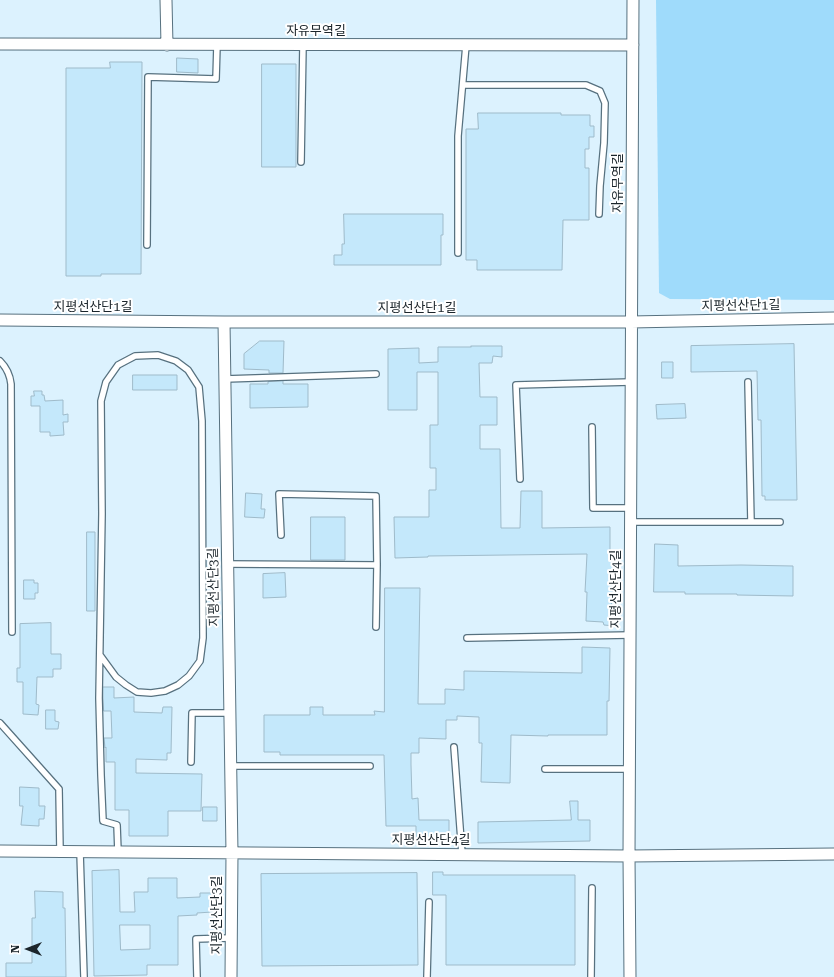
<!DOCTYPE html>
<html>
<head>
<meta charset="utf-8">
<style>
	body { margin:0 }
	#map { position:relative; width:834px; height:977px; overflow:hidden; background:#f3f9fc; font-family:"Roboto Serif",serif }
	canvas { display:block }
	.north { position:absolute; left:8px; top:929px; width:40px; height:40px; -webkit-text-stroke:3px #fff; paint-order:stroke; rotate:270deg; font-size:11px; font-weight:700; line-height:16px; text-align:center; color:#1b252b }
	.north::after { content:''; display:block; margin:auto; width:14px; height:18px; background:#1b252b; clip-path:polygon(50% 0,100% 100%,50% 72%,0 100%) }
</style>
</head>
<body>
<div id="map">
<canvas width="834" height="977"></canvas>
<div class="north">N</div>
</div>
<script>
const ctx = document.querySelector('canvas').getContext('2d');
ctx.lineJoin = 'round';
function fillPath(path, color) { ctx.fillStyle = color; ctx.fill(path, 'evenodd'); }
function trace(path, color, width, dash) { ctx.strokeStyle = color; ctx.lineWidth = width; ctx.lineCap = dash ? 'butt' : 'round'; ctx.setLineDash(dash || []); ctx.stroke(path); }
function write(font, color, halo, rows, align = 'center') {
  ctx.font = font + ' "Roboto Serif","Noto Sans KR",serif'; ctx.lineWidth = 4; ctx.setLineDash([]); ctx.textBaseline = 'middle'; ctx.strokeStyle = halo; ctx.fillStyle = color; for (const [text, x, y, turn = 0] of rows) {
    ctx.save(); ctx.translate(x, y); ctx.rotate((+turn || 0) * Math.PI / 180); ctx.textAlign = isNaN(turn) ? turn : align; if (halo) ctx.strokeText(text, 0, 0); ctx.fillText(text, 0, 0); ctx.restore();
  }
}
const built = new Path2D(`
	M 0,0 L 834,0 L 834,977 L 0,977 Z`);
const green = new Path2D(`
	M 656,0 L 834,0 L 834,300 L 670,299 L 659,293 Z`);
const building = new Path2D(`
	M 177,58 L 198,59 L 198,73 L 177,72 Z
	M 110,62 L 142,62 L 141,274 L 101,274 L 101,276 L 66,276 L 66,68 L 110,68 Z
	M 262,64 L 296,64 L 296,167 L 262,167 Z
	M 478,113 L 561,113 L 561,115 L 590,115 L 590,126 L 594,126 L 594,137 L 589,137 L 589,149 L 585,149 L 585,168 L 589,168 L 589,220 L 563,220 L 562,270 L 477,270 L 477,260 L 466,260 L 466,129 L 478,129 Z
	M 344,214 L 443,214 L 443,235 L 441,235 L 441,265 L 334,265 L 334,255 L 342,255 L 342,244 L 344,244 Z
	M 260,341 L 284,341 L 283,373 L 269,373 L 269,370 L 244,369 L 244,354 Z
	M 794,344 L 797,500 L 765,500 L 765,496 L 762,496 L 761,420 L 758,420 L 757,371 L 691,372 L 691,346 Z
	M 471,346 L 502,346 L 502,357 L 493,356 L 492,363 L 479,363 L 480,397 L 497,397 L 497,425 L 480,425 L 480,449 L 500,449 L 501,528 L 520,528 L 521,491 L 542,491 L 542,528 L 610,527 L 610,558 L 614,558 L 613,593 L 612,593 L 611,611 L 615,611 L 615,626 L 604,625 L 603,622 L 586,621 L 587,592 L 585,592 L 587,554 L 428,556 L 428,557 L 395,558 L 394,517 L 429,517 L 429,490 L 436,490 L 436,468 L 430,468 L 430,425 L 438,425 L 438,372 L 417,372 L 417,410 L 388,410 L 388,349 L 419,348 L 419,363 L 438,362 L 438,347 L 471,347 Z
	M 662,362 L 673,362 L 673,378 L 662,378 Z
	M 133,375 L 177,375 L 177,390 L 133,390 Z
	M 283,381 L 283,384 L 308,384 L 308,407 L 250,408 L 250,384 L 268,384 L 268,382 Z
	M 34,391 L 42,391 L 42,395 L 44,395 L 45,401 L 63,400 L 63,415 L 68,414 L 68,422 L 63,422 L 64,435 L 50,436 L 50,432 L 40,432 L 40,406 L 31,406 L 31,396 L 34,396 Z
	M 685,404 L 686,418 L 657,419 L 656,405 Z
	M 246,493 L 262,494 L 261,509 L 265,509 L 264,518 L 245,517 Z
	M 311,517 L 345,517 L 345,560 L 311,560 Z
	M 87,532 L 95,532 L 95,611 L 87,611 Z
	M 655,544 L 678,545 L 678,566 L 741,565 L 793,566 L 793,596 L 737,595 L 737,594 L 685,594 L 685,592 L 654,592 Z
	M 285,573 L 286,597 L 263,598 L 263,574 Z
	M 24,580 L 34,580 L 34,583 L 38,583 L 38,593 L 35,593 L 35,599 L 24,599 Z
	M 385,588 L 420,588 L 418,704 L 445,704 L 445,689 L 464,690 L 464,671 L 582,673 L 582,647 L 610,648 L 609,701 L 607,701 L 607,735 L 548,735 L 548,736 L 511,735 L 510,783 L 481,782 L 482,743 L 479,743 L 479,717 L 457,716 L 457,720 L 446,720 L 446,739 L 419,738 L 419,753 L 411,753 L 411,765 L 412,799 L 418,798 L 419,820 L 449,820 L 449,840 L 416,839 L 416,826 L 386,826 L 384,755 L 280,755 L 280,752 L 264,752 L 264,715 L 310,715 L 310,707 L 323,707 L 323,715 L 375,715 L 374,711 L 384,712 Z
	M 51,623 L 51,654 L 61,654 L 61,669 L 53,669 L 53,677 L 37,677 L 36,704 L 39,705 L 38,715 L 23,714 L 23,682 L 17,682 L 17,668 L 20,668 L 20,624 Z
	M 103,687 L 114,687 L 114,698 L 134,697 L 134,712 L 162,713 L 163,707 L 172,707 L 171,753 L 167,753 L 167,760 L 136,759 L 136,773 L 202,774 L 201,811 L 168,811 L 168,836 L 129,836 L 129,810 L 115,810 L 115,762 L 106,762 L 106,747 L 105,748 L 104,738 L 112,738 L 111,711 L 104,711 Z
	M 46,710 L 55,710 L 55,721 L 59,722 L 58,729 L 46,729 Z
	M 20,787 L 39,788 L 39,806 L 45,806 L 44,819 L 39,819 L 39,826 L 21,825 L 23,806 L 20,806 Z
	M 570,801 L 578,801 L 578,820 L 590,820 L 590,841 L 478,843 L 478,822 L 571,820 Z
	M 203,807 L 217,807 L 217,821 L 203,821 Z
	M 119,870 L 120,912 L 135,912 L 134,892 L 148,892 L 148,878 L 177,878 L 177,898 L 200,897 L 200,893 L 212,893 L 212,912 L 197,913 L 197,915 L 178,916 L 178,965 L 147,965 L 147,975 L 94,976 L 92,871 ZM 120,925 L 150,925 L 150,949 L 121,950 Z
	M 433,872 L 443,872 L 443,875 L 575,875 L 575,965 L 446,965 L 446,895 L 433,895 Z
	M 417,873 L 418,965 L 262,966 L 261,874 Z
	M 35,891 L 63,892 L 63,908 L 65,908 L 66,977 L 6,977 L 6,963 L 32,963 L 32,918 L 35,918 Z`);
const lane = new Path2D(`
	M 463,85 L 586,85 L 600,91 L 605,103 L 604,143 L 600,186 L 599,214
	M 301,162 L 303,45
	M 147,245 L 148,77 L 216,79 L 217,45
	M 458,253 L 458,136 L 466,45
	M 0,361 C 7,368 10,375 11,384 L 12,632
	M 225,379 L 376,374
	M 748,382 L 751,522
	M 592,427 L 593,508 L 631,508
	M 520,479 L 516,385 L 631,382
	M 631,522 L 780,522
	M 281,535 L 279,494 L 376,496 L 377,565
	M 227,564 L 377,565 L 376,627
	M 467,638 L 630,635
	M 100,655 L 116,677 L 126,685 L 137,692 L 151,693 L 165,691 L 178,685 L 189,676 L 200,661 L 203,638 L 202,421 L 199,387 L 188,370 L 176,361 L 158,355 L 135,356 L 118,365 L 106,382 L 101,401 L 102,514 L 99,698 L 101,775 L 103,821 L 117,825 L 118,852
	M 0,723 L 59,789 L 60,852
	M 454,747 L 462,854
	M 191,762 L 192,713 L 230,713
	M 231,766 L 370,766
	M 545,769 L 630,769
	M 80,852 L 84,977
	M 197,977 L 196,939 L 231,938
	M 427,977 L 429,902
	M 591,977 L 592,888`);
const street = new Path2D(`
	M 166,0 L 167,45
	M 0,44 L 633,45
	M 0,320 L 224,322 L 631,322 L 834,318
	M 224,322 L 232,853 L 231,977
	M 0,851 L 629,856 L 834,854
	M 630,977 L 629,856 L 633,0`);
const streetNames = [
	["자유무역길",316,31],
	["자유무역길",618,183,-90],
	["지평선산단1길",741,306,-1],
	["지평선산단1길",93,307],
	["지평선산단1길",417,308],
	["지평선산단3길",214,587,-91],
	["지평선산단4길",616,589,-90],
	["지평선산단4길",431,840],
	["지평선산단3길",217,915,-90]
];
fillPath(built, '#dcf2fe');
fillPath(green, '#9fdbfb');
fillPath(building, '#c4e8fb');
trace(building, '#9fbbca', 1);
trace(lane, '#57717f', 8);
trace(street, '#57717f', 13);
trace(lane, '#fff', 5.5);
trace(street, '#fff', 11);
write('13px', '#1b252b', '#fff', streetNames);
</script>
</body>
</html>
